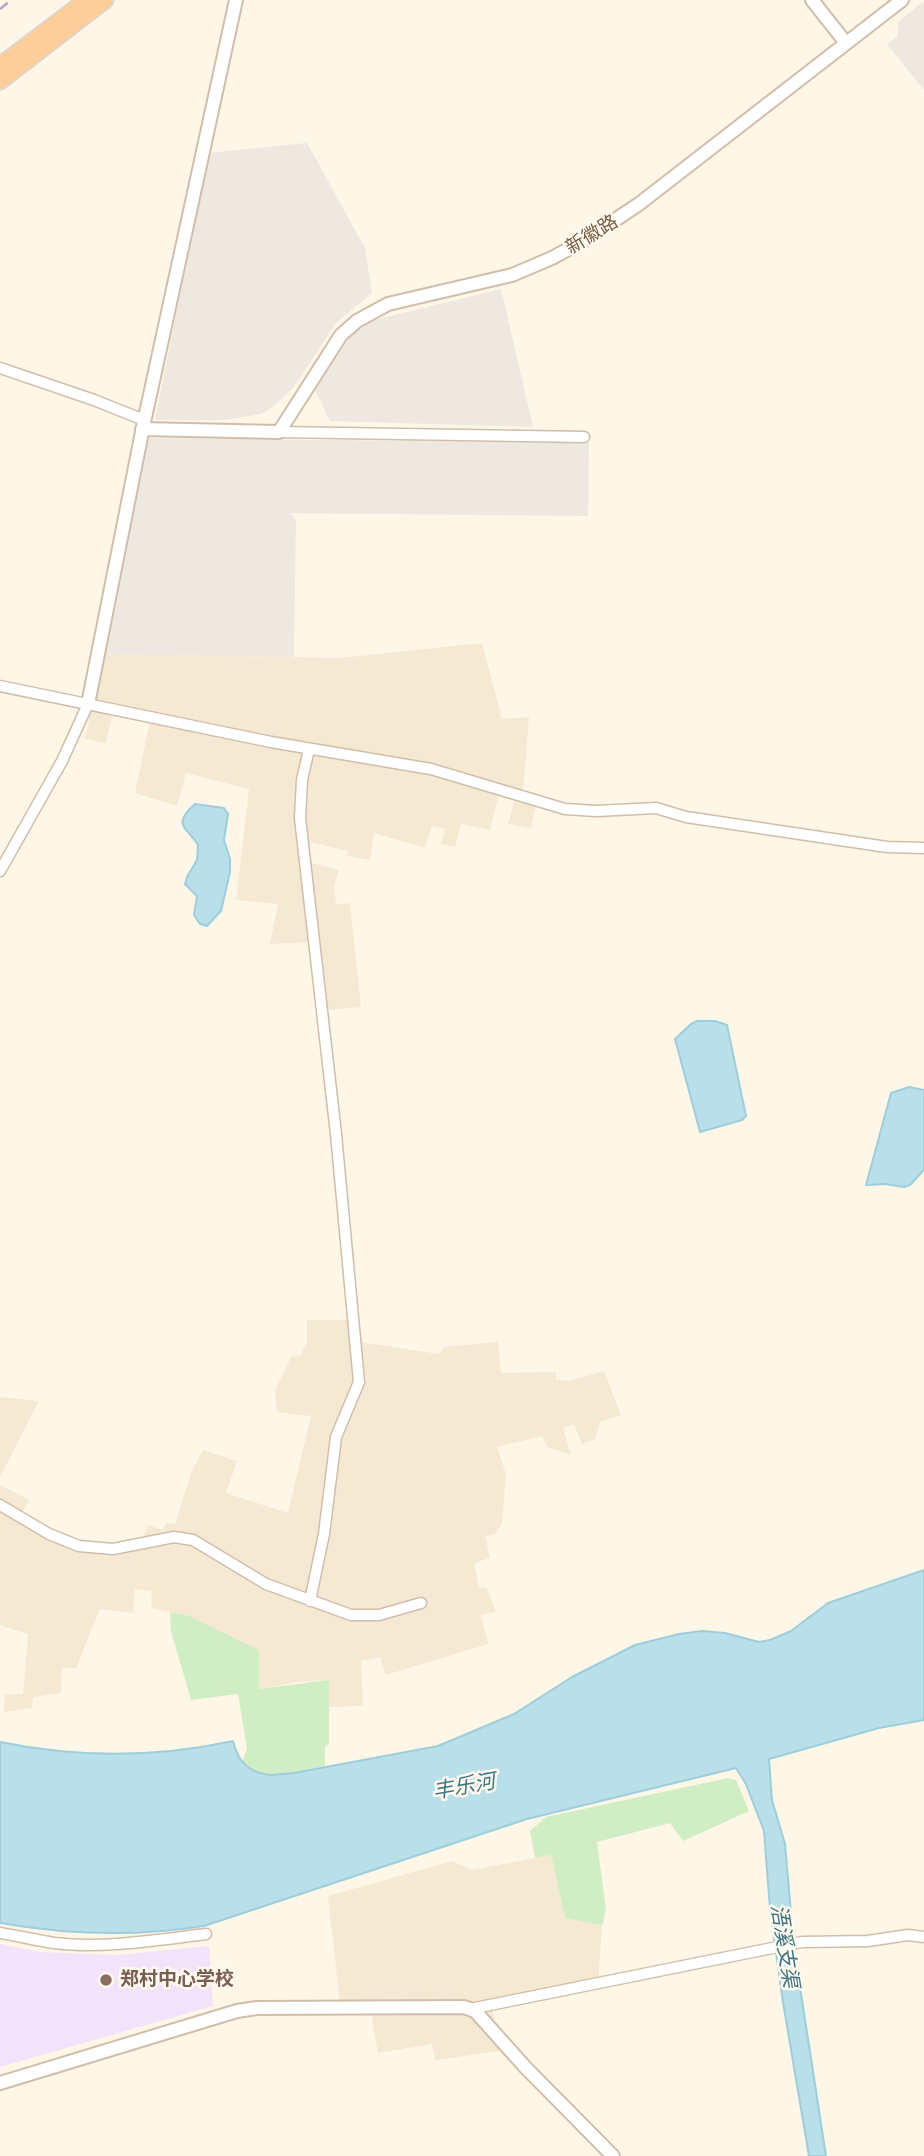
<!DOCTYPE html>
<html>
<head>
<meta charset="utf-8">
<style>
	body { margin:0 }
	canvas { display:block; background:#fef6e6 }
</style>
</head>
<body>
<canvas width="924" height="2156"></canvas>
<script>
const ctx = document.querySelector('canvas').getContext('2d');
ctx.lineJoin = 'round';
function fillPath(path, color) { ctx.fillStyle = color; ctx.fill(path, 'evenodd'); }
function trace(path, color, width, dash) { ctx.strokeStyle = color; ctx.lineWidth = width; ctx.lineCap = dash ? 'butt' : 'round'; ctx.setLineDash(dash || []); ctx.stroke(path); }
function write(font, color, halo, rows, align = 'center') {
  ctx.font = font + ' "IBM Plex Sans","Noto Sans SC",sans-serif'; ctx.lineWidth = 5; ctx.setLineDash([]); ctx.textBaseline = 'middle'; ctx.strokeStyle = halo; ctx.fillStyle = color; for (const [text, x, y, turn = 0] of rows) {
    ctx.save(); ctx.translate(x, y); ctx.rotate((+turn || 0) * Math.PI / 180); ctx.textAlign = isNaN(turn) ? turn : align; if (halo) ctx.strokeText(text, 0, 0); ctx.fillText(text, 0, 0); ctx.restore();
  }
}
const residential = new Path2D(`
	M 482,643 L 502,719 L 529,717 L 523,793 L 537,798 L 531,828 L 508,824 L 515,798 L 499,794 L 490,830 L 461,824 L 455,847 L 441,844 L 445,829 L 432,826 L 425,848 L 374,833 L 370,860 L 347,856 L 348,851 L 310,842 L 311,863 L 339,870 L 334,885 L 336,904 L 350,903 L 361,1007 L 317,1011 L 310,942 L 270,944 L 278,904 L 236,900 L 249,789 L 186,773 L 177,806 L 135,793 L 150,721 L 112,714 L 106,743 L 85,739 L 103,654 L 340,658 Z
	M 307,1320 L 349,1320 L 360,1342 L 439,1354 L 444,1347 L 498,1342 L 501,1373 L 556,1372 L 556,1380 L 570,1381 L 604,1371 L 621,1415 L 600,1422 L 595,1439 L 582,1444 L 574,1424 L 563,1428 L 571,1455 L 547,1447 L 542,1436 L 497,1447 L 506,1474 L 502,1524 L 494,1535 L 485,1536 L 490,1558 L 474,1563 L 479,1588 L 486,1587 L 496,1612 L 481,1615 L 488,1644 L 386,1675 L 380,1657 L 361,1661 L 363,1706 L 328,1707 L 329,1680 L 298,1682 L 259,1689 L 189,1616 L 151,1608 L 152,1591 L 135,1589 L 133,1613 L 100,1609 L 76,1668 L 62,1668 L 61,1693 L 33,1697 L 32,1708 L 4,1712 L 5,1695 L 23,1694 L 28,1634 L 0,1625 L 0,1485 L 29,1500 L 22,1513 L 71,1542 L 115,1545 L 141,1542 L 149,1525 L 162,1530 L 166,1523 L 175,1524 L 192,1471 L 203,1450 L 237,1461 L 226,1493 L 288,1513 L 311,1416 L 277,1412 L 275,1391 L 291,1357 L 301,1355 L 307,1342 Z
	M 0,1397 L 39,1401 L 0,1477 Z
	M 551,1855 L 565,1918 L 602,1925 L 598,1987 L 492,2007 L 499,2051 L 435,2060 L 432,2044 L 378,2053 L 371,2012 L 341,2013 L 328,1896 L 452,1861 L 472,1870 Z`);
const industrial = new Path2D(`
	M 924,1 L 924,90 L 887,44 L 898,36 L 898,22 Z
	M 307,143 L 365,248 L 372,293 L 336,323 L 294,387 L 274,406 L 261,414 L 224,420 L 155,420 L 208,153 Z
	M 501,289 L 533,427 L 330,421 L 315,390 L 353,332 L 378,319 Z
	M 149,438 L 589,443 L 588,516 L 290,513 L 296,520 L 294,657 L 103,654 Z`);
const education = new Path2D(`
	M 0,1944 L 41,1952 L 117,1955 L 209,1946 L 213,2006 L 0,2067 Z`);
const green = new Path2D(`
	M 170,1612 L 189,1616 L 259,1650 L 259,1689 L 329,1680 L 329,1744 L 325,1747 L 325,1766 C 296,1772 265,1785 242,1761 L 247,1749 L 238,1694 L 191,1700 L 171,1631 Z
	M 728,1778 L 736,1780 L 749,1811 L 683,1841 L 670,1823 L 597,1842 L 606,1910 L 602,1925 L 565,1918 L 551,1855 L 535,1858 L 530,1831 L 546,1817 Z`);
const water = new Path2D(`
	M 195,804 L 224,808 L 228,814 L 224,840 L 230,859 L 230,872 L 221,911 L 207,926 L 200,924 L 194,915 L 197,896 L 185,884 L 187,877 L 197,860 L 198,845 C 187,827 171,825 195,804 Z
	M 697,1021 L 715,1021 L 727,1025 L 746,1116 L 742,1120 L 700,1132 L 675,1039 L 691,1024 Z
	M 909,1087 L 924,1090 L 924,1170 L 910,1185 L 904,1187 L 885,1184 L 866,1185 L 891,1093 Z
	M 924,1570 L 924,1720 L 879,1728 L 769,1759 L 772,1800 L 785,1844 L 794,1948 L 826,2156 L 809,2156 L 783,2002 L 770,1909 L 764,1831 L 746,1784 L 736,1768 L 527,1819 L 204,1926 C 135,1937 69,1935 0,1923 L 0,1742 C 78,1758 155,1758 233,1741 C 238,1762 249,1773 271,1775 L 294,1773 L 438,1746 L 514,1714 L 572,1677 L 635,1645 L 679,1634 L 702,1631 L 725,1633 L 759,1642 L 770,1640 L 791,1631 L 828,1603 Z`);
const minor = new Path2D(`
	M 0,368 L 94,400 L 144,420
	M 279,432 L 584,437
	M 0,686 L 271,742 L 431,769 L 565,809 L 596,811 L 656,808 L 686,817 L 887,847 L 924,848
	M 309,749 L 302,780 L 300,818 L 336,1134 L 359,1382 L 336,1437 L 324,1534 L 310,1601
	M 0,871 L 62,761 L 88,704
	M 0,1505 L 49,1534 L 79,1546 L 113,1549 L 174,1537 L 193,1540 L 266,1584 L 351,1615 L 379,1615 L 421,1603
	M 0,1933 C 18,1936 36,1940 54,1943 C 102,1949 158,1940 206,1934
	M 470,2009 L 802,1942 L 868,1941 L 908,1935 L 924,1937`);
const tertiary = new Path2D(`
	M 812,0 L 846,43
	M 142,429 L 279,432 L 341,335 L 357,321 L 388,304 L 512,275 L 552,258 L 585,240 L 639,204 L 902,0
	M 88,704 L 143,427 L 236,0
	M 0,2083 L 237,2011 L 257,2008 L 464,2007 L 475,2011 L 526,2068 L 613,2156`);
const trunk = new Path2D(`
	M 0,66 L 87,0
	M 0,81 L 105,0`);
const rail = new Path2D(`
	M 0,9 L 11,0`);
const markers = [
	[106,1980,7,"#8d6e63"]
];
const streetNames = [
	["新徽路",592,235,-31]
];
const educationNames = [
	["郑村中心学校",120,1980]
];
const waterNames = [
	["丰乐河",464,1787,-10],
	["浯溪支渠",784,1946,81]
];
fillPath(residential, '#f6e9d4');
fillPath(industrial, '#eee8e0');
fillPath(education, '#f3e3fa');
fillPath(green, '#d1edc3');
fillPath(water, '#b9dfe9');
trace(water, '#9ecedc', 2);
trace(minor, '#d0beab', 13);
trace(tertiary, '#d0beab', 16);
trace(trunk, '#dcd5d0', 19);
trace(minor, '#fff', 10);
trace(tertiary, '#fff', 12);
trace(trunk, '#fece9a', 16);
trace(rail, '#baa3c9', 2.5, [10, 7]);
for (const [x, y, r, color] of markers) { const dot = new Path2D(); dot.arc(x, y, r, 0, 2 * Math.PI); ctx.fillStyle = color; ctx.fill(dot); trace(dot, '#fff9ee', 2.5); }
write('19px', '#795d49', '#fff9ee', streetNames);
write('bold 19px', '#785e54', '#fff9ee', educationNames, 'left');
write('italic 21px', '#3e7687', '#fff9ee', waterNames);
</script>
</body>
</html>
